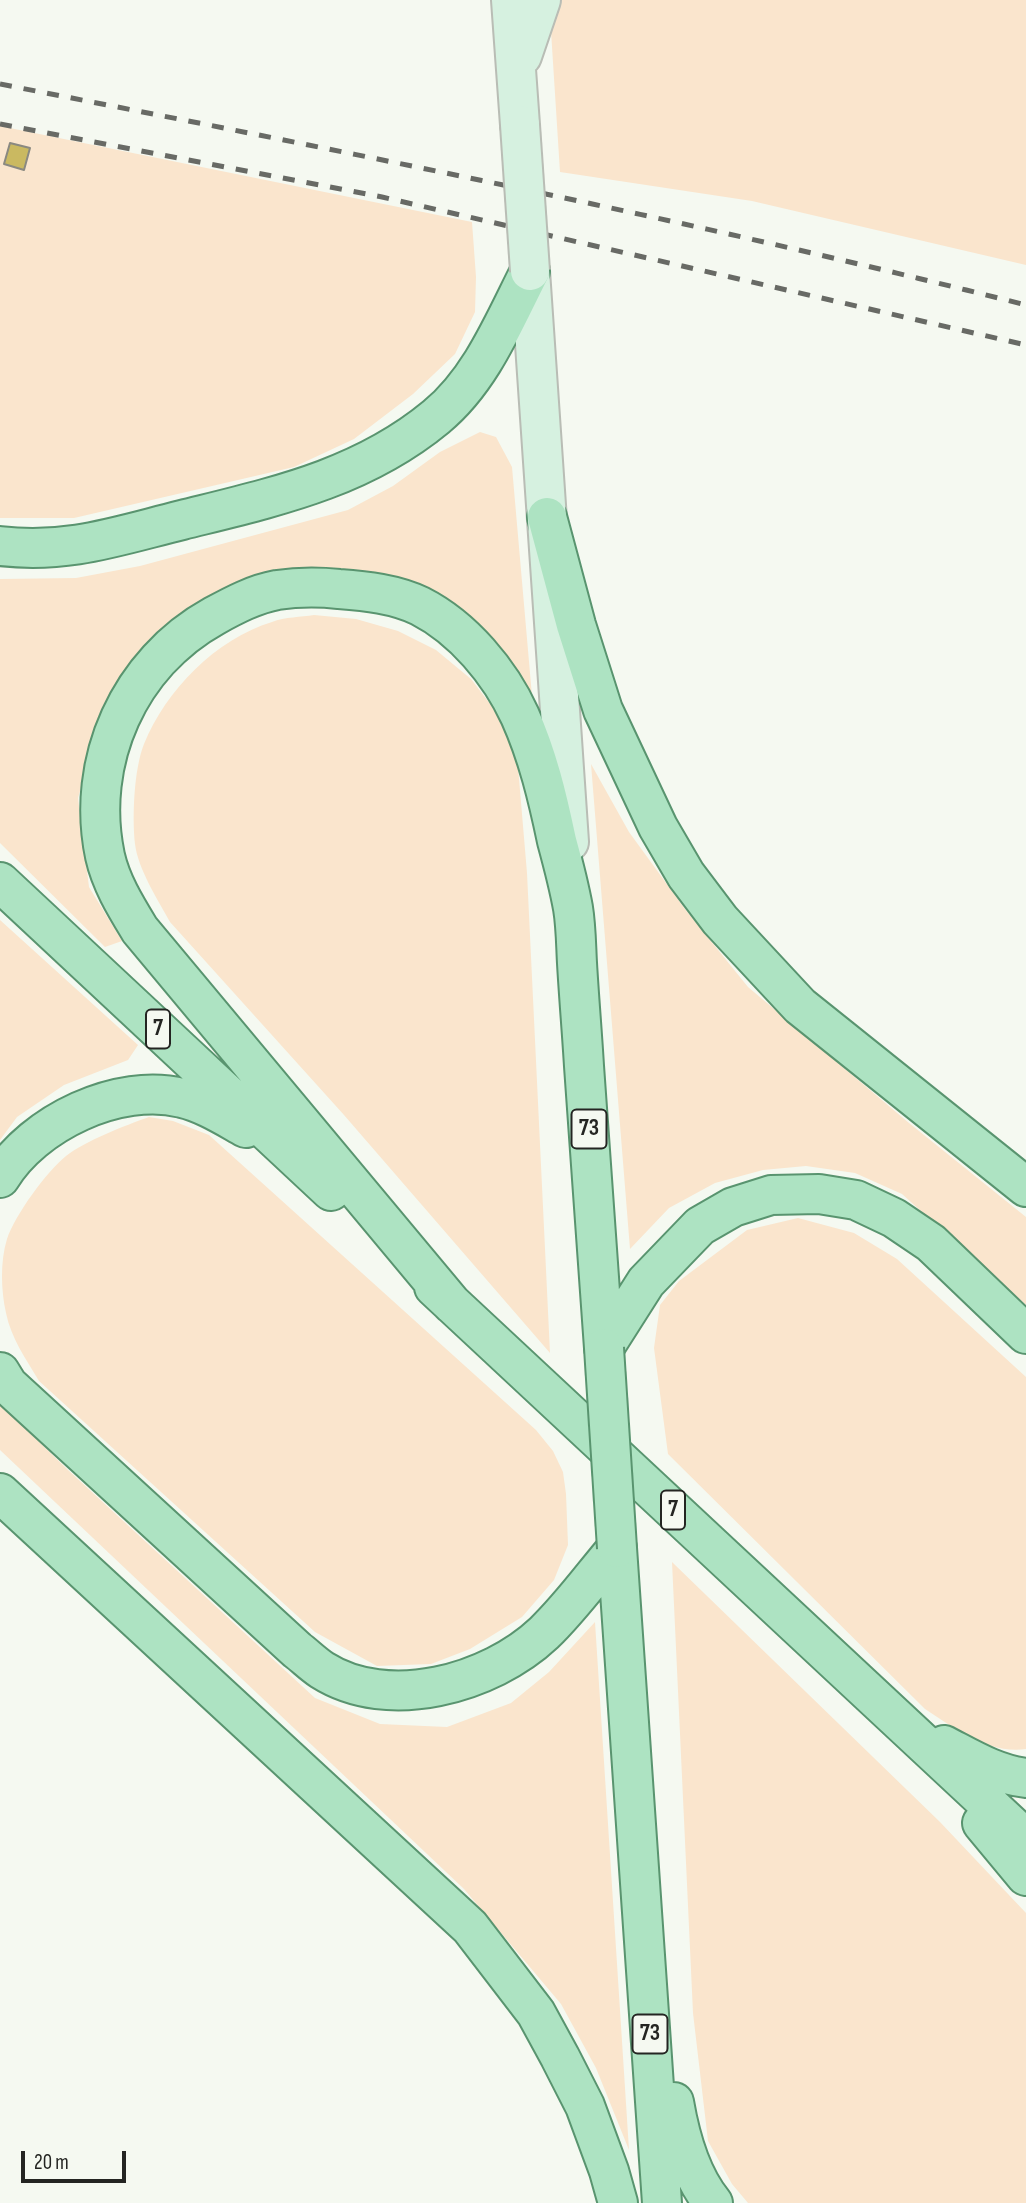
<!DOCTYPE html>
<html>
<head>
<meta charset="utf-8">
<style>
	body { margin:0 }
	#map { position:relative; width:1026px; height:2203px; overflow:hidden; background:#f5f9f1; font-family:"Sofia Sans Condensed",sans-serif }
	canvas { display:block }
	.scale { position:absolute; left:21px; top:2151px; width:105px; height:32px; box-sizing:border-box; border:4px solid #242522; border-top:0; padding-left:9px; font-size:21px; line-height:24px; white-space:nowrap; color:#242522; -webkit-text-stroke:5px #f5f9f1; paint-order:stroke }
</style>
</head>
<body>
<div id="map">
<canvas width="1026" height="2203"></canvas>
<div class="scale">20 m</div>
</div>
<script>
const ctx = document.querySelector('canvas').getContext('2d');
ctx.lineJoin = 'round';
function fillPath(path, color) { ctx.fillStyle = color; ctx.fill(path, 'evenodd'); }
function trace(path, color, width, dash) { ctx.strokeStyle = color; ctx.lineWidth = width; ctx.lineCap = dash ? 'butt' : 'round'; ctx.setLineDash(dash || []); ctx.stroke(path); }
function write(font, color, halo, rows, align = 'center') {
  ctx.font = font + ' "Sofia Sans Condensed",sans-serif'; ctx.lineWidth = 5; ctx.setLineDash([]); ctx.textBaseline = 'middle'; ctx.strokeStyle = halo; ctx.fillStyle = color; for (const [text, x, y, turn = 0] of rows) {
    ctx.save(); ctx.translate(x, y); ctx.rotate((+turn || 0) * Math.PI / 180); ctx.textAlign = isNaN(turn) ? turn : align; if (halo) ctx.strokeText(text, 0, 0); ctx.fillText(text, 0, 0); ctx.restore();
  }
}
const green = new Path2D(`
	M 549,0 L 1026,0 L 1026,265 L 752,201 L 560,172 Z
	M 0,126 L 472,222 L 476,277 L 475,312 L 455,354 L 413,394 L 354,439 L 294,467 L 74,518 L 0,518 Z
	M 480,432 L 496,437 L 512,467 L 532,696 L 490,636 L 450,604 L 213,596 L 154,637 L 106,702 L 78,798 L 89,887 L 122,941 L 105,947 L 0,843 L 0,579 L 76,578 L 140,566 L 348,510 L 393,486 L 440,452 Z
	M 314,615 L 356,619 L 398,631 L 436,650 L 471,679 L 497,713 L 517,755 L 527,873 L 550,1353 L 344,1115 L 170,922 C 158,900 138,869 135,844 C 132,817 134,769 144,744 C 166,690 216,639 272,622 C 285,617 301,617 314,615 Z
	M 591,764 L 629,832 L 685,909 L 748,987 L 909,1123 L 1026,1217 L 1026,1305 L 902,1194 L 855,1173 L 806,1166 L 763,1170 L 715,1183 L 669,1208 L 630,1249 Z
	M 0,920 L 138,1045 L 128,1060 L 64,1085 L 17,1117 L 0,1140 Z
	M 149,1117 L 173,1121 L 209,1135 L 536,1430 L 553,1451 L 563,1472 L 566,1494 L 568,1545 L 554,1580 L 522,1617 L 470,1649 L 431,1664 L 377,1666 L 315,1632 L 39,1381 C 26,1359 11,1338 6,1313 C 1,1290 0,1262 7,1239 C 15,1215 47,1171 66,1156 C 87,1140 124,1126 149,1117 Z
	M 798,1218 L 854,1233 L 897,1259 L 1026,1377 L 1026,1749 C 987,1754 956,1729 925,1709 L 668,1454 L 654,1348 L 660,1305 L 679,1281 L 747,1230 Z
	M 0,1404 L 68,1470 L 315,1698 L 380,1724 L 447,1727 L 511,1703 L 549,1672 L 595,1622 L 629,2150 L 596,2068 L 561,2004 L 464,1889 L 0,1450 Z
	M 672,1562 L 940,1822 L 1026,1913 L 1026,2203 L 748,2203 L 732,2184 L 708,2141 L 693,2013 Z`);
const building = new Path2D(`
	M 10,143 L 30,148 L 24,170 L 4,164 Z`);
const secondary = new Path2D(`
	M 511,0 L 520,125
	M 522,56 L 541,0
	M 530,271 L 569,842`);
const primary = new Path2D(`
	M 547,517 L 576,625 L 603,710 L 658,827 L 686,875 L 720,920 L 800,1006 L 1026,1187
	M 0,546 C 68,554 117,536 182,520 C 274,497 361,479 436,417 C 481,380 504,322 530,271
	M 0,882 L 331,1191
	M 0,1178 C 33,1123 119,1082 182,1098 C 204,1103 226,1117 246,1128
	M 434,1287 L 1026,1839
	M 452,1304 L 140,930 C 126,907 111,883 105,856 C 85,761 129,663 214,616 C 234,605 255,594 277,590 C 298,587 319,587 339,589 C 366,591 395,594 420,606 C 463,628 500,672 520,716 C 538,756 548,798 557,841 C 563,863 569,886 573,908 C 576,926 576,945 577,963 C 579,998 582,1032 584,1066 C 591,1160 597,1254 604,1348
	M 604,1348 L 646,1282 L 700,1226 L 733,1207 L 771,1195 L 819,1194 L 856,1200 L 894,1218 L 931,1243 L 1026,1334
	M 0,1372 L 8,1385 L 297,1650 C 305,1656 313,1664 322,1670 C 388,1712 490,1684 544,1633 C 571,1607 593,1576 617,1548
	M 0,1493 L 470,1927 L 536,2013 L 560,2057 L 585,2106 L 609,2171 L 618,2203
	M 617,1548 L 662,2203
	M 944,1745 C 971,1759 995,1774 1026,1778
	M 982,1823 L 1026,1876
	M 674,2102 C 680,2137 690,2175 713,2203`);
const rail = new Path2D(`
	M 0,84 C 343,151 687,219 1026,305
	M 0,124 L 382,197 L 1026,345`);
const secondaryBridge = new Path2D(`
	M 520,125 L 530,271`);
const primaryBridge = new Path2D(`
	M 604,1348 L 617,1548`);
const shields = [
	[158,1029,24],
	[589,1129,35],
	[673,1510,24],
	[650,2034,35]
];
const shieldNames = [
	["7",158,1029],
	["73",589,1129],
	["7",673,1510],
	["73",650,2034]
];
fillPath(green, '#fae5cd');
fillPath(building, '#cab961');
trace(building, '#8a8981', 2);
trace(secondary, '#b9bdb5', 42);
trace(primary, '#59946f', 42);
trace(secondary, '#d6f1e0', 38);
trace(primary, '#ade3c2', 38);
trace(rail, '#686a65', 5, [12, 12]);
trace(secondaryBridge, '#b9bdb5', 42, []);
trace(primaryBridge, '#59946f', 42, []);
trace(secondaryBridge, '#d6f1e0', 38);
trace(primaryBridge, '#ade3c2', 38);
for (const [x, y, w] of shields) { const box = new Path2D(); box.roundRect(x - w / 2, y - 19.5, w, 39, 5); ctx.fillStyle = '#f5f9f1'; ctx.fill(box); trace(box, '#242522', 2); }
write('bold 23px', '#242522', null, shieldNames);
</script>
</body>
</html>
